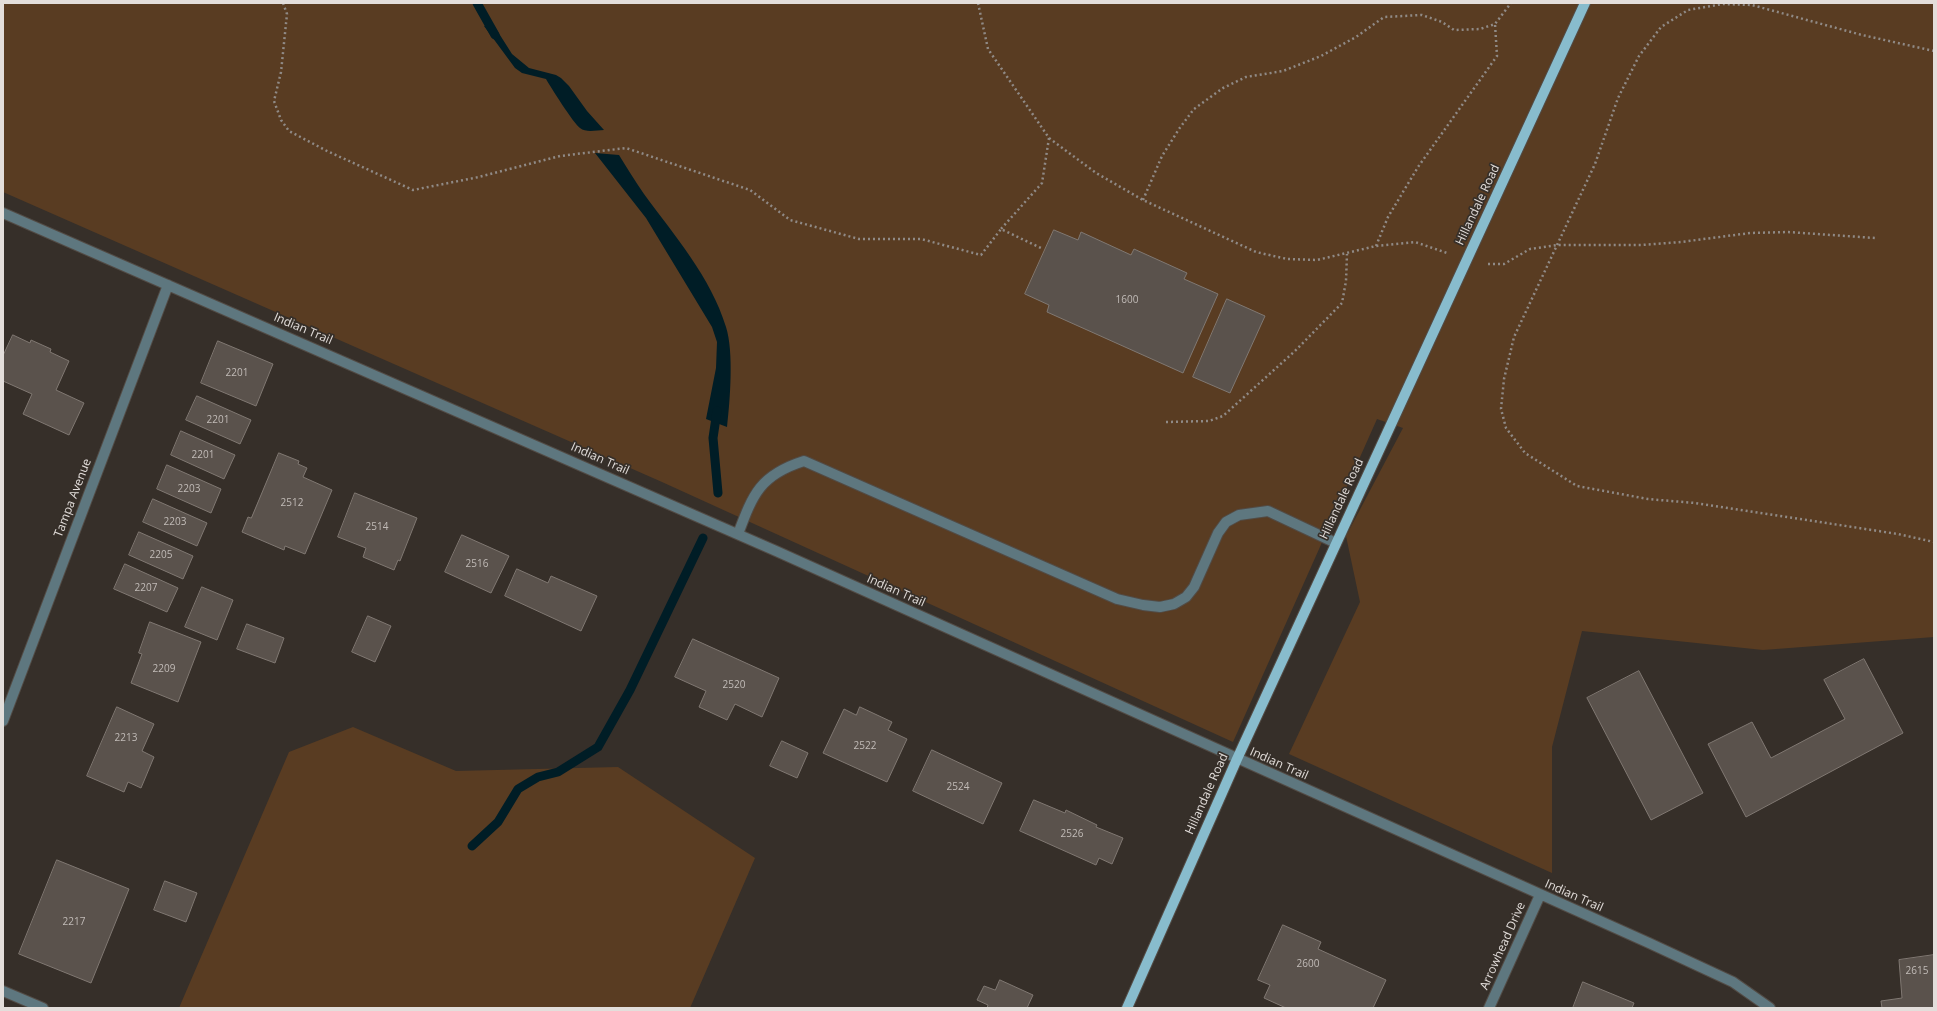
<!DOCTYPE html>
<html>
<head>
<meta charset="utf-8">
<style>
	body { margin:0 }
	#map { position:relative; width:1937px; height:1011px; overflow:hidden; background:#362f29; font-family:"Open Sans",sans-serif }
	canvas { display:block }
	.frame { position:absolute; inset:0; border:4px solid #e3dedb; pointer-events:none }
</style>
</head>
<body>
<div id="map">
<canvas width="1937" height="1011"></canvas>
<div class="frame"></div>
</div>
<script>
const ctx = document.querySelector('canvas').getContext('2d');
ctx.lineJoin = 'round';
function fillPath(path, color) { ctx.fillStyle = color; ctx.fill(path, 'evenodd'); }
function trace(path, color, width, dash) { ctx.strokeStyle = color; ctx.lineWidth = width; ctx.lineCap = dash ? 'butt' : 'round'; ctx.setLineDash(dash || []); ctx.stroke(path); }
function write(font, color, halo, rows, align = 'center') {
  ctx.font = font + ' "Open Sans",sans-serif'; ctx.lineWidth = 3.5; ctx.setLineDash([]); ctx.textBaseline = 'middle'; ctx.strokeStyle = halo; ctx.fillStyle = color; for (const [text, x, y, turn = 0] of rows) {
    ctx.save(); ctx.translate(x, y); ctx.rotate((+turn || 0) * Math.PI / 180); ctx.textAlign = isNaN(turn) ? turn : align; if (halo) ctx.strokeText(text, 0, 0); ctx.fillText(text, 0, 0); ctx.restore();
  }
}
const green = new Path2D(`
	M 3,3 L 1934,3 L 1934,637 L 1763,650 L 1582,631 L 1552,747 L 1552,873 L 1289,754 L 1360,602 L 1346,536 L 1403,428 L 1377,419 L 1233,742 L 662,482 L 3,192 Z
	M 353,727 L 456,771 L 618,767 L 755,858 L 690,1008 L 179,1008 L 289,752 Z`);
const water = new Path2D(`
	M 493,24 L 512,54 L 529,68 L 556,75 L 561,78 L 569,86 L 587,111 L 604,130 C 597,130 586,133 580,128 C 574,124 550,86 546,79 L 522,73 L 515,68 L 484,26 Z
	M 595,153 L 619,155 C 627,168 635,181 644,194 C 674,235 711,277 726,327 C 734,352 730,401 727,427 L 706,419 L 716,368 L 717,342 L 712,327 L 646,218 Z`);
const stream = new Path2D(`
	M 477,3 L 495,35
	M 717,411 L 713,438 L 718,493
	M 472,846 L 498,822 L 518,789 L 538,777 L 558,772 L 598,747 L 630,690 L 703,538`);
const building = new Path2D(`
	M 1054,230 L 1078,240 L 1081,232 L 1131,255 L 1134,249 L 1187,273 L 1184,279 L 1218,294 L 1183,373 L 1047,312 L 1049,305 L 1025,294 Z
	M 1227,299 L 1265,316 L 1230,393 L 1193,377 Z
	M 13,335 L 30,343 L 31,340 L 51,349 L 50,352 L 69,361 L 56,390 L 84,403 L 69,435 L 23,414 L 32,394 L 3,381 L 3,356 Z
	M 218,341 L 273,364 L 256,406 L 201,383 Z
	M 197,396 L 251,420 L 240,444 L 186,420 Z
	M 181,431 L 235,455 L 224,479 L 171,455 Z
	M 279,453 L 299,461 L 298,464 L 307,468 L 303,477 L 332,490 L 305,554 L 285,546 L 284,550 L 242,532 L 248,517 L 251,518 Z
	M 167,465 L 221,489 L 211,513 L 157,489 Z
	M 355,493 L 417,518 L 400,561 L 398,560 L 394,570 L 363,557 L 366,548 L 338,537 Z
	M 153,499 L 207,523 L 197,546 L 143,522 Z
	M 139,532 L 193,556 L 183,579 L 129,555 Z
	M 462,535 L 509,556 L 491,593 L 445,572 Z
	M 125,564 L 178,588 L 167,612 L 114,589 Z
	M 517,569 L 548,583 L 551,576 L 597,596 L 581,631 L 505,596 Z
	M 202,587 L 233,600 L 217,640 L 185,627 Z
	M 368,616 L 391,626 L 375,662 L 352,652 Z
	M 150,622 L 201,642 L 178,702 L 131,683 L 142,654 L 139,653 Z
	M 247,624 L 284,638 L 275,663 L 237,649 Z
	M 693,639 L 779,678 L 762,717 L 735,704 L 727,720 L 699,707 L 706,691 L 675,677 Z
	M 1864,659 L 1903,733 L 1746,817 L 1708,744 L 1752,722 L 1771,758 L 1845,719 L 1824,680 Z
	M 1639,671 L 1703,793 L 1651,820 L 1587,698 Z
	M 117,707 L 154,724 L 142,751 L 154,757 L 141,788 L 128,782 L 124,792 L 87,776 Z
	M 860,707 L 892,722 L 888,730 L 907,739 L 887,782 L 823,753 L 844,709 L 856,715 Z
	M 782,741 L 808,753 L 797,778 L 770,766 Z
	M 932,750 L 1002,783 L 983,824 L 913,791 Z
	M 1034,800 L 1065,813 L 1066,810 L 1097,825 L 1096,827 L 1123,838 L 1112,864 L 1099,858 L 1096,865 L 1020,831 Z
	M 57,860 L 129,889 L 91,983 L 19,954 Z
	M 165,881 L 197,893 L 186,922 L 154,910 Z
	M 1283,925 L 1321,942 L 1318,949 L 1386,980 L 1373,1008 L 1286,1008 L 1264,998 L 1270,985 L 1258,980 Z
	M 1934,955 L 1934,1008 L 1882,1008 L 1881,1001 L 1902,998 L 1899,960 Z
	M 1000,980 L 1033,995 L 1027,1008 L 987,1008 L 988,1005 L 977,1000 L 984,986 L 995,990 Z
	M 1583,982 L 1634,1003 L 1632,1008 L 1573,1008 Z`);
const path = new Path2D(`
	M 283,3 L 287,14 L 281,72 L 274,101 L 281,120 L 289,131 L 327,151 L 413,190 L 479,177 L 560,156 L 626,148 L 750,190 L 790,220 L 859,239 L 921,239 L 981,255 L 1001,229 L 1043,249
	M 978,3 L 988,49 L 1049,138 L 1042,183 L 1001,229
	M 1934,51 L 1862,35 L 1752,5 L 1723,4 L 1688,10 L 1661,27 L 1639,56 L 1618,98 L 1595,164 L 1514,337 L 1504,379 L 1501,409 L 1506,428 L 1525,453 L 1577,486 L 1648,499 L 1695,503 L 1898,534 L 1934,542
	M 1049,138 L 1096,173 L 1143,200 L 1256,252 L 1287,259 L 1317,260 L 1376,246 L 1415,242 L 1447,253
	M 1143,200 L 1162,156 L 1179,129 L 1194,109 L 1223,88 L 1246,77 L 1283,71 L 1321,56 L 1356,37 L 1384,17 L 1422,15 L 1442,22 L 1454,30 L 1480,29 L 1495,24 L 1511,3
	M 1376,246 L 1388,217 L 1418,167 L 1497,56 L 1495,24
	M 1488,264 L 1504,264 L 1530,249 L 1557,245 L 1641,245 L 1681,242 L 1750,233 L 1788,232 L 1875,238
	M 1166,422 L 1209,421 L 1223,416 L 1295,351 L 1342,303 L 1346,281 L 1347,254`);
const minor = new Path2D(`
	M 3,213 L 776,551 L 1649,943 L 1733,982 L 1770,1008
	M 738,534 C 753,494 760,475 804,461 L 1117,599 L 1143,605 L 1160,607 L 1174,604 L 1186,597 L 1194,587 L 1218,533 L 1226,522 L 1239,515 L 1268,511 L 1336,543
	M 3,721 L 168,285
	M 3,991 L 43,1008
	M 1489,1008 L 1540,895`);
const major = new Path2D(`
	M 1127,1008 L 1237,759 L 1585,3`);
const numberNames = [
	["1600",1127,300],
	["2201",237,373],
	["2201",218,420],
	["2201",203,455],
	["2203",189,489],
	["2512",292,503],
	["2203",175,522],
	["2514",377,527],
	["2205",161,555],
	["2516",477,564],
	["2207",146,588],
	["2209",164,669],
	["2520",734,685],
	["2213",126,738],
	["2522",865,746],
	["2524",958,787],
	["2526",1072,834],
	["2217",74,922],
	["2600",1308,964],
	["2615",1917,971]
];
const streetNames = [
	["Hillandale Road",1478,205,-65],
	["Indian Trail",303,329,23],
	["Indian Trail",600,459,24],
	["Tampa Avenue",73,498,-69],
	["Hillandale Road",1342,499,-65],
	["Indian Trail",896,591,24],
	["Indian Trail",1279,764,24],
	["Hillandale Road",1207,794,-66],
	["Indian Trail",1574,896,24],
	["Arrowhead Drive",1503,946,-66]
];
fillPath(green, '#593c22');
fillPath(water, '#001d26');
trace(stream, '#001d26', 9);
fillPath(building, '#5a524c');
trace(building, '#807872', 1);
trace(minor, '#524b45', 12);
trace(major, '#524b45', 12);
trace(path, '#908a86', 2.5, [2, 3]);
trace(minor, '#5e777f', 10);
trace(major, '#88bccd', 10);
write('10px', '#c1bbb7', null, numberNames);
write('12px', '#e3dedb', '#362f29', streetNames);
</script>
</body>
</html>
